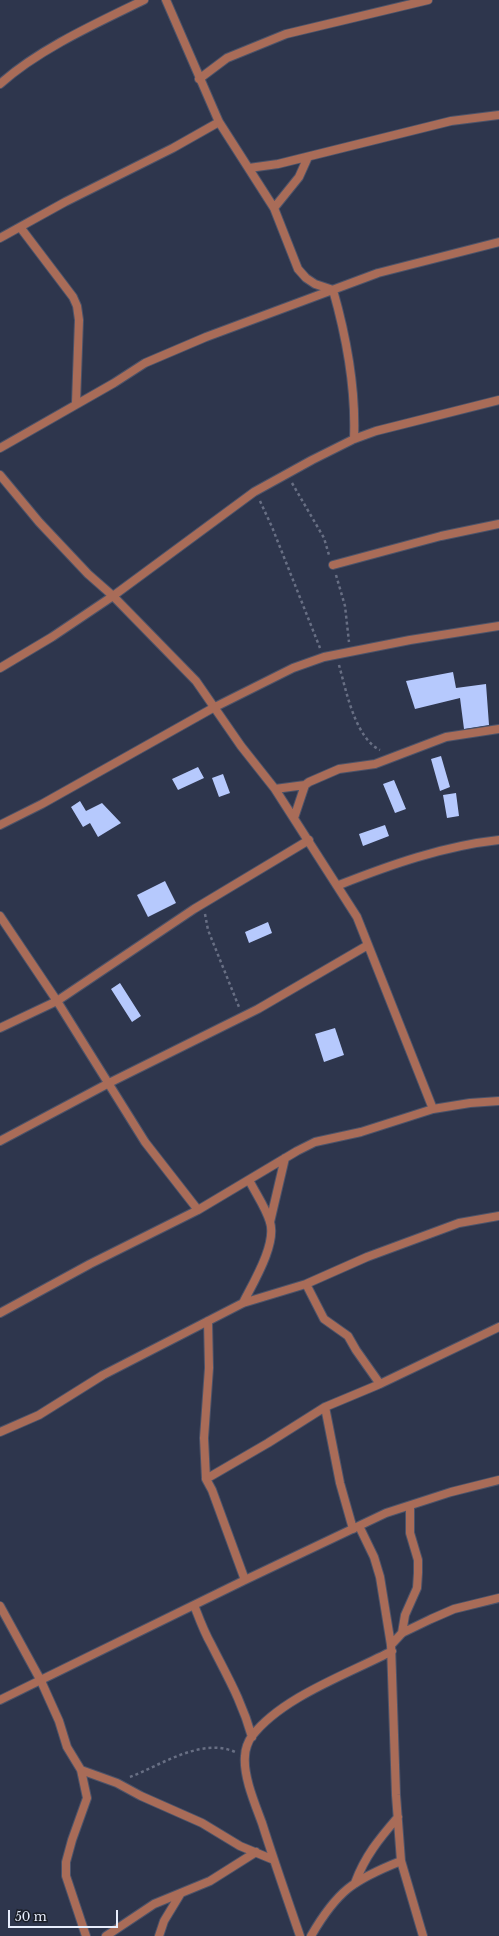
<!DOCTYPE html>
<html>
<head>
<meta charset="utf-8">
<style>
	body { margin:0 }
	#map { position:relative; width:499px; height:1936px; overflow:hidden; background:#2e364d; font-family:"Libre Baskerville",serif }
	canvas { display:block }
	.scale { position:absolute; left:8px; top:1910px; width:110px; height:18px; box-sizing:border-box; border:2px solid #e8eefd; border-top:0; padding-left:5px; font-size:12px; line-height:14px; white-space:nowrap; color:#e8eefd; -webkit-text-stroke:3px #1a1e28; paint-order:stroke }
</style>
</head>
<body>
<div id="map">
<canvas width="499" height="1936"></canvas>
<div class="scale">50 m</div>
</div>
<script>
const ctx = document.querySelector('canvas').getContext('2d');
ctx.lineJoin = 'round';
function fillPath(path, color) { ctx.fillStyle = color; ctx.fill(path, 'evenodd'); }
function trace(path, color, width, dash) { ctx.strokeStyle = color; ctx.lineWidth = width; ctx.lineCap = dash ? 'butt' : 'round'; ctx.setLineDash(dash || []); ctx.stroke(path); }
const building = new Path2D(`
	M 453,672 L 456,688 L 486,684 L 489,725 L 464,729 L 460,698 L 415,709 L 406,681 Z
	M 441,756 L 450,787 L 440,791 L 431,759 Z
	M 198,767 L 204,778 L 178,790 L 172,779 Z
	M 223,774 L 230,793 L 219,797 L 212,778 Z
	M 394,780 L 406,809 L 395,813 L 383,784 Z
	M 456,793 L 459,816 L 447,818 L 443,795 Z
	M 80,801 L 86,811 L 102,803 L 121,823 L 98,837 L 90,823 L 83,827 L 71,807 Z
	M 385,825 L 389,836 L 363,846 L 359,834 Z
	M 165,881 L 176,903 L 148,917 L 137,895 Z
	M 268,922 L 272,933 L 249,943 L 245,932 Z
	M 120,983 L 141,1016 L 132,1022 L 111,989 Z
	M 335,1028 L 344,1055 L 324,1062 L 315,1034 Z`);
const path = new Path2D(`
	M 292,483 L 324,538 L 329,555
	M 260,501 L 272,527 L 320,648
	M 336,575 L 345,606 L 349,642
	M 339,665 C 346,690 355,738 380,750
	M 205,914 L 208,930 L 239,1007
	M 130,1777 C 161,1765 202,1737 235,1752`);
const minor = new Path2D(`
	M 166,0 L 219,122 L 274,208 L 298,269 L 306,278 L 315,284 L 333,290 C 347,339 356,389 354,439
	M 199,79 L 227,58 L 286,34 L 428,0
	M 0,84 C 39,49 97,23 144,0
	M 249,168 L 278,164 L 451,121 L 499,115
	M 274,208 L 299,177 L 308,157
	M 20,227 L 73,297 L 77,306 L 79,320 L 76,403
	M 0,238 L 65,202 L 173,148 L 219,122
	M 0,448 L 114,383 L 145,363 L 206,337 L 378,273 L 499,242
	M 0,475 L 39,522 L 88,574 L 113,596 L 196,681 L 241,746 L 275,789 L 357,917 L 433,1109
	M 333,565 L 441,536 L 499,524
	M 0,668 L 52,637 L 113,596 L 254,492 L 312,460 L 354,439 L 376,431 L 499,400
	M 275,789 L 305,785
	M 294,818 L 305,785 L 309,782 L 339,769 L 375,764 L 446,737 L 499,729
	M 0,825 L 42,804 L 213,708 L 293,668 L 324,657 L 410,640 L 499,626
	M 339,885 C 390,865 443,846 499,840
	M 0,916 L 57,1001 L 145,1142 L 198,1210
	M 0,1028 L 57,1001 L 194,909 L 309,840
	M 0,1141 L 109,1083 L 258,1009 L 368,945
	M 270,1222 L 285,1158
	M 306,1284 L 324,1319 L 348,1336 L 356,1350 L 380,1384
	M 243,1303 C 253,1283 277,1244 270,1222 C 266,1208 256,1194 249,1180
	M 0,1313 L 90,1264 L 198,1210 L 297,1151 L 315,1142 L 361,1132 L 433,1109 L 470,1103 L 499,1101
	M 208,1321 L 209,1368 L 204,1438 L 206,1479 L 212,1490 L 245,1580
	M 325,1407 L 340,1483 L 353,1529
	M 0,1432 L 39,1415 L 103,1375 L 243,1303 L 306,1284 L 367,1257 L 459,1223 L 499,1216
	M 206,1479 L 268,1443 L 325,1407 L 380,1384 L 499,1327
	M 359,1526 L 374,1557 L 380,1577 L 391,1645 L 396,1795 L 401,1861 L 423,1936
	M 194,1605 C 199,1618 204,1632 211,1644 C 227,1676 242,1701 252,1737
	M 0,1606 L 41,1681 L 59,1721 L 67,1747 L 81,1770 L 87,1798 L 72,1840 L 66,1862 L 66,1876 L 86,1936
	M 402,1633 L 405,1615 L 417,1588 L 418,1573 L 418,1560 L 410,1533 L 410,1507
	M 391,1645 L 402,1633 L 431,1619 L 454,1609 L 499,1598
	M 0,1700 L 245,1580 L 386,1513 L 451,1492 L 499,1480
	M 81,1770 L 117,1783 L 141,1796 L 202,1823 L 240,1846 L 274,1860
	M 355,1883 C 365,1856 379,1839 398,1817
	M 106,1936 L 154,1904 L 210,1881 L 256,1852
	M 159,1936 L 164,1921 L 181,1893
	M 300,1936 C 287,1898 274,1861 262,1823 C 255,1804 243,1776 245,1756 C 245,1750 248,1741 252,1736 C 282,1697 348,1674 392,1651
	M 311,1936 C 337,1891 353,1880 401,1861`);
fillPath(building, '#b6c9fd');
trace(minor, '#4c5369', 10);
trace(path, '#686f84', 2.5, [3, 3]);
trace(minor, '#a96c58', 8);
</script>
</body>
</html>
